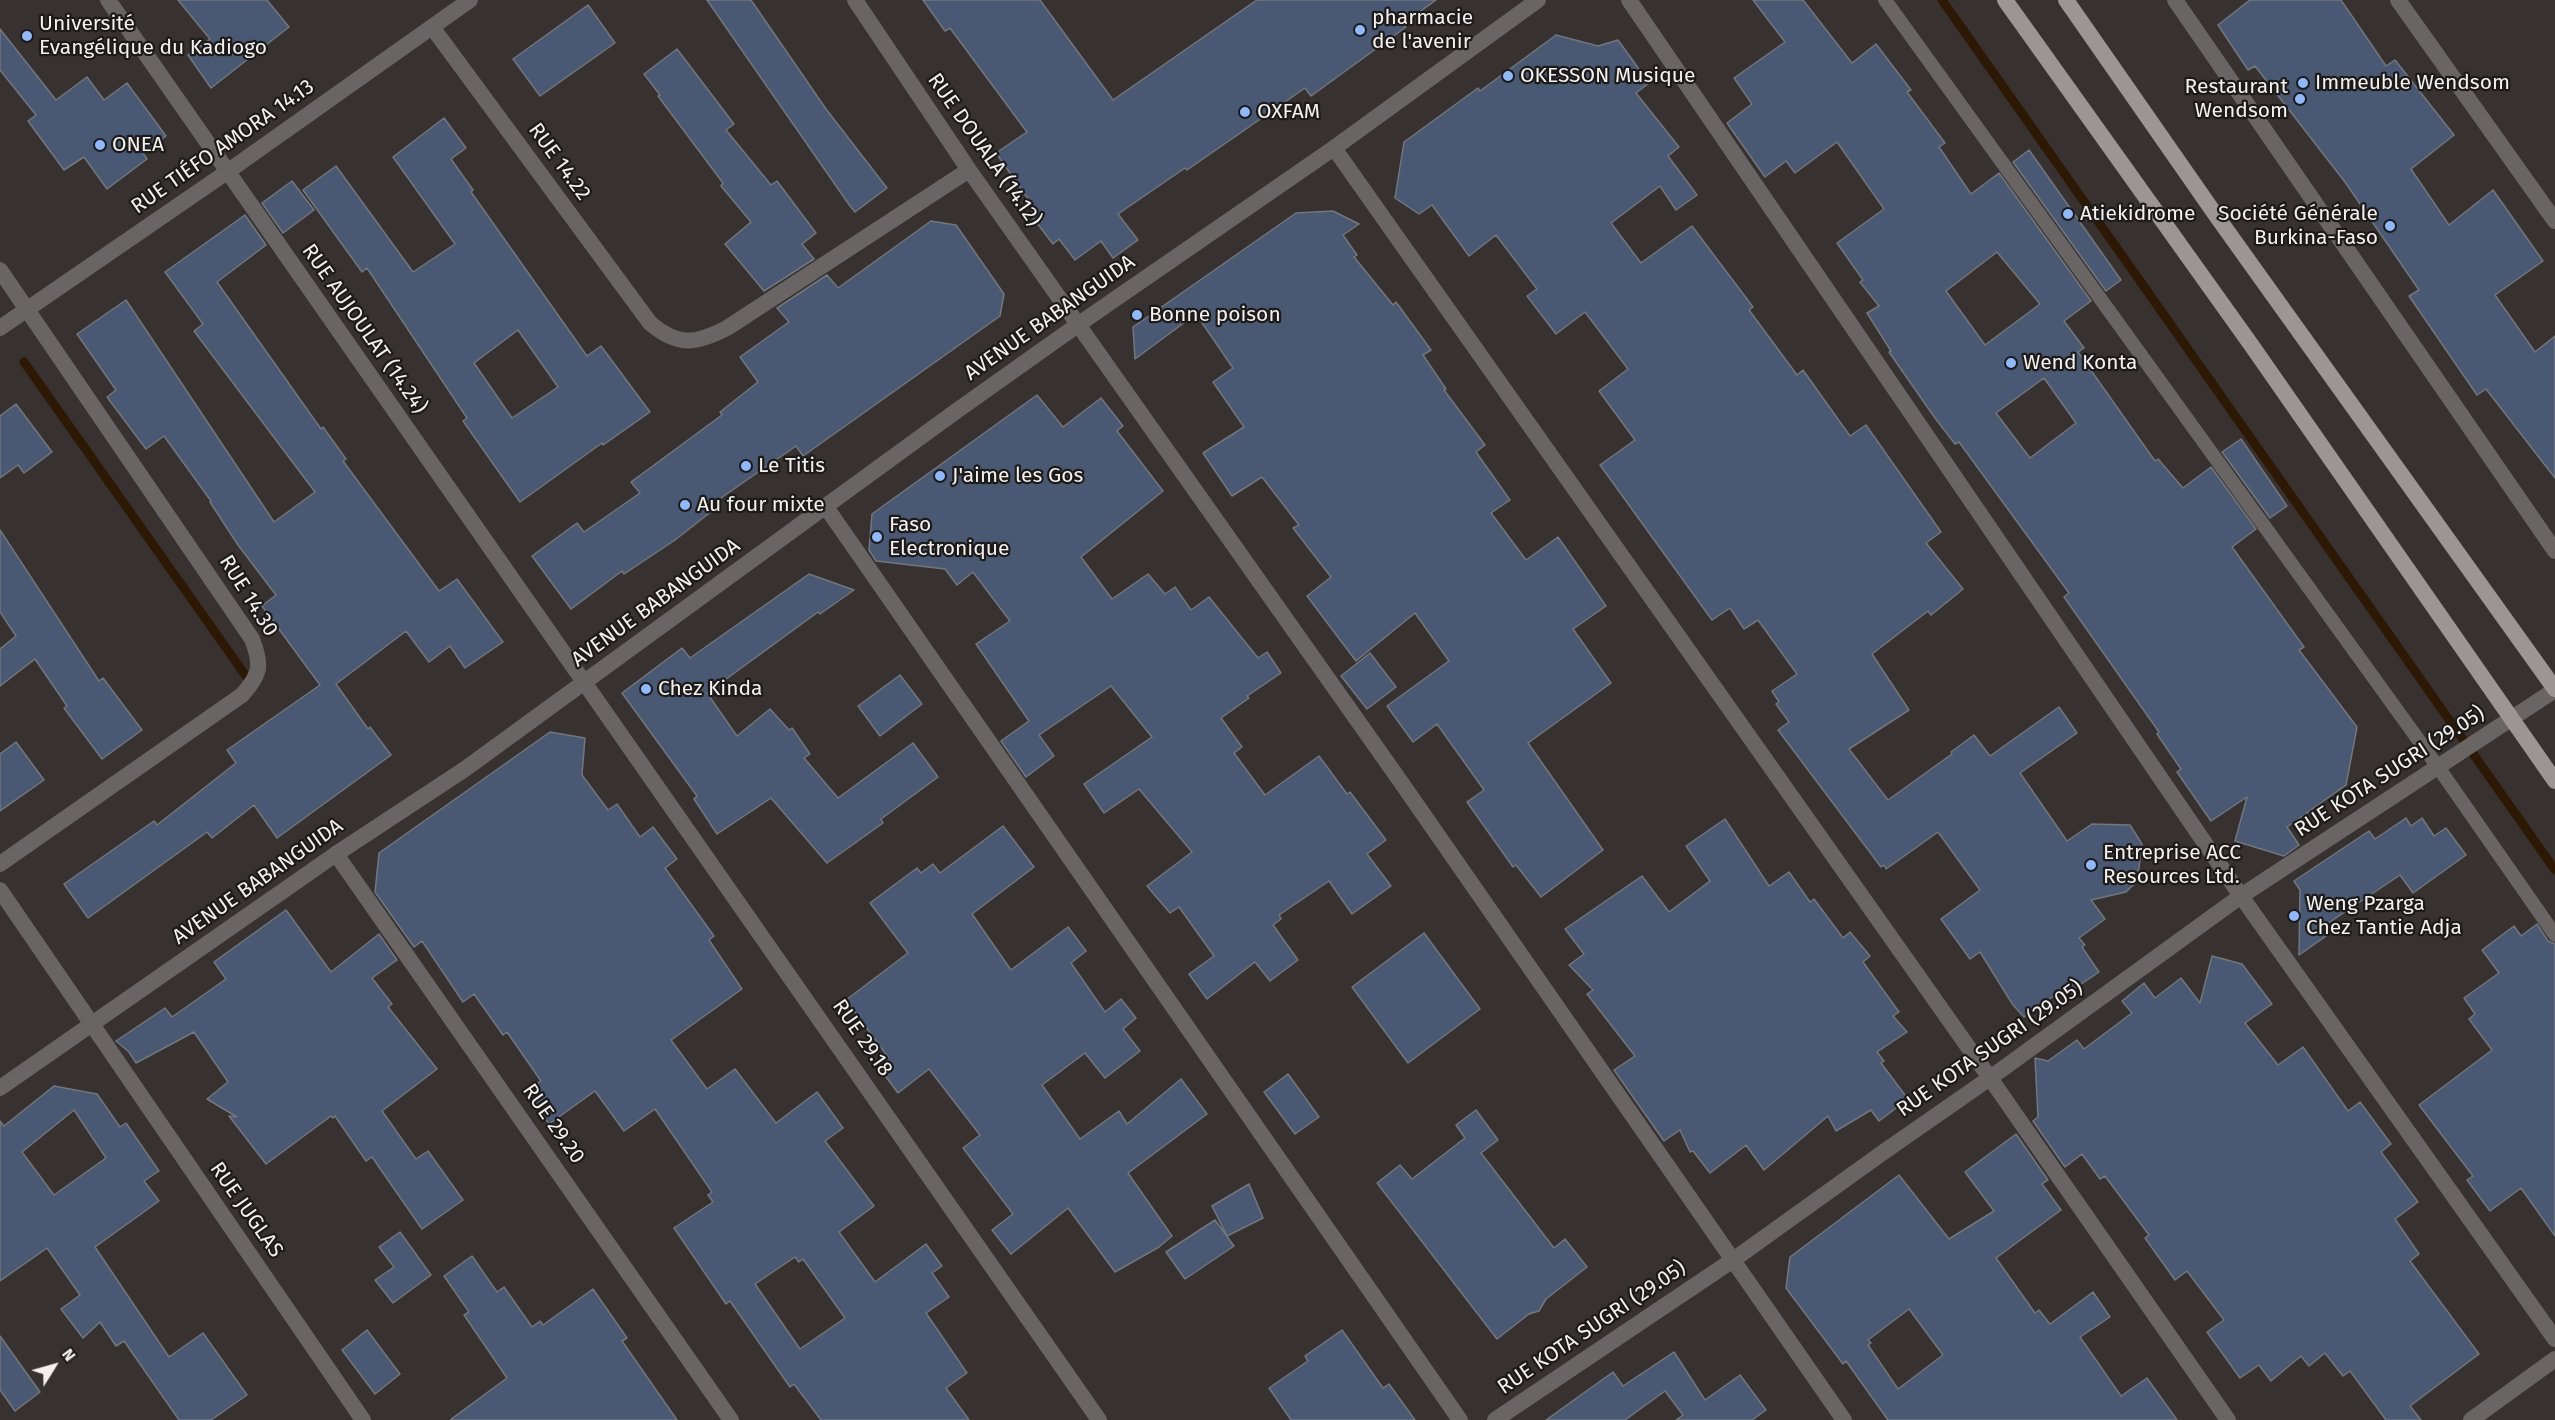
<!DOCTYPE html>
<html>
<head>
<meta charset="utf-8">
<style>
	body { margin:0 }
	#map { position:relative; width:2555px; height:1420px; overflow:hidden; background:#37322f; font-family:"Fira Sans",sans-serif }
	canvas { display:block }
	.north { position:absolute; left:24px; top:1336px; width:60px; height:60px; -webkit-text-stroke:4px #1c1b19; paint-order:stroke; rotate:53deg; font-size:16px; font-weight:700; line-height:24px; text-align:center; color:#f3f0ee }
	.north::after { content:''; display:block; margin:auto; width:21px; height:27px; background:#f3f0ee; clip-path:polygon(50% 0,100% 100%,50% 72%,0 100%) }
</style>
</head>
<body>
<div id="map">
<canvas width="2555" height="1420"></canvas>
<div class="north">N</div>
</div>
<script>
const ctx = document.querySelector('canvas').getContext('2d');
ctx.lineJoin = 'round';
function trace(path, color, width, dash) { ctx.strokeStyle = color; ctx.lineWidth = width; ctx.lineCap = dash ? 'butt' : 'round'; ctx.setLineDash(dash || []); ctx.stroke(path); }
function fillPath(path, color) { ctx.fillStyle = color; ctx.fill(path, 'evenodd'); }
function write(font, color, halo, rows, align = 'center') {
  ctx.font = font + ' "Fira Sans",sans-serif'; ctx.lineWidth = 4.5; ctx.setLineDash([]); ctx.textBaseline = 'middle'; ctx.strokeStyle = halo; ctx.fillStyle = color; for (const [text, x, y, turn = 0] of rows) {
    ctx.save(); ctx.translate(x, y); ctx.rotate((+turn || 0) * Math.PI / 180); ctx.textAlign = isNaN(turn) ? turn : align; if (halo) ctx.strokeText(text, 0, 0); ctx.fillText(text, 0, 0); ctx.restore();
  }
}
const stream = new Path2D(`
	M 1942,0 L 2555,870
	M 24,362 L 253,686`);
const building = new Path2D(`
	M 178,0 L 267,0 L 289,27 L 211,88 L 188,55 L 210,39 Z
	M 707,0 L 751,0 L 826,109 L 887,188 L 855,212 L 850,206 Z
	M 923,0 L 1040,0 L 1113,100 L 1257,0 L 1436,0 L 1403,24 L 1406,27 L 1311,96 L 1305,88 L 1187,170 L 1185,168 L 1118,214 L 1138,240 L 1113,258 L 1101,241 L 1075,260 L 1059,239 L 1053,244 L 1030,214 L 1035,209 L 996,153 L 1027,132 L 950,28 L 945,31 Z
	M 1753,0 L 1803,0 L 1852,63 L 1876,44 L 1911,90 L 1907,92 L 1945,143 L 1939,147 L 1971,194 L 1999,173 L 2091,301 L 2064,321 L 2084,348 L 2078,352 L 2155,461 L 2158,459 L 2183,488 L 2211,467 L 2256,529 L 2232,547 L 2304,647 L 2299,650 L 2357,727 L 2346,785 L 2287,827 L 2299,845 L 2284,856 L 2235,841 L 2247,797 L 2211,821 L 2177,772 L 2181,769 L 2157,734 L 2159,732 L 2064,597 L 2069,593 L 1959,442 L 1955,444 L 1935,418 L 1889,352 L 1891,351 L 1867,313 L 1879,306 L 1860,282 L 1863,280 L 1837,243 L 1884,209 L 1837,142 L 1795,173 L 1786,161 L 1765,177 L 1727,123 L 1752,104 L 1734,78 L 1785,42 ZM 1997,252 L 2040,304 L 1985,345 L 1946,291 ZM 2044,378 L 2076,423 L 2030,458 L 1996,413 Z
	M 2250,0 L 2341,0 L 2386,66 L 2395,60 L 2454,135 L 2411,169 L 2449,225 L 2493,190 L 2543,261 L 2495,295 L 2535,352 L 2555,336 L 2555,478 L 2486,389 L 2477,395 L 2409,296 L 2419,290 L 2345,182 L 2255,66 L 2248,70 L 2218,25 Z
	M 588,5 L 615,43 L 540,96 L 513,59 Z
	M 0,29 L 56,100 L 87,77 L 104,100 L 127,83 L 166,136 L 143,153 L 147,159 L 107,189 L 84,157 L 64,170 L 28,121 L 36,115 L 0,70 Z
	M 1556,35 L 1598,46 L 1618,40 L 1649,83 L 1636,93 L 1679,147 L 1668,156 L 1697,195 L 1676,210 L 1660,186 L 1611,223 L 1641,263 L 1692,226 L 1753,307 L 1749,310 L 1797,375 L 1803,370 L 1850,436 L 1866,425 L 1941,532 L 1926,543 L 1963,589 L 1931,615 L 1928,611 L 1872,654 L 1909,710 L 1849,749 L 1888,800 L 1952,754 L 1951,752 L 1974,735 L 1990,756 L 2059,707 L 2077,733 L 2020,773 L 2067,841 L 2092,824 L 2130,825 L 2142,844 L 2138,875 L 2134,884 L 2126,892 L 2091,900 L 2105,919 L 2079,938 L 2085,945 L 2082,947 L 2099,972 L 2071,991 L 2068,986 L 2024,1017 L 2013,1005 L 1980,952 L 1970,959 L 1941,919 L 1980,890 L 1938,832 L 1886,869 L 1884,865 L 1881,867 L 1778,730 L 1789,722 L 1776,704 L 1779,702 L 1772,691 L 1797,674 L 1758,620 L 1744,629 L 1730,608 L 1712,620 L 1600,465 L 1635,440 L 1599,391 L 1628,369 L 1585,312 L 1556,334 L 1527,296 L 1537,289 L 1496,235 L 1469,256 L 1432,205 L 1419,214 L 1395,198 L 1404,142 L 1478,88 L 1480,91 Z
	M 677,49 L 734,124 L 726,130 L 771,185 L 777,181 L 816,233 L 802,244 L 814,259 L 764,291 L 725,244 L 751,222 L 721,186 L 723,183 L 658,96 L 660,95 L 644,74 Z
	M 444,118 L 466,148 L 451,159 L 473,190 L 471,192 L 587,356 L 601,346 L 650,412 L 603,445 L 602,443 L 520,502 L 463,421 L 467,418 L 367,268 L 362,272 L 303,190 L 336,166 L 413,272 L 455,244 L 393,157 ZM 518,330 L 558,387 L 512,418 L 474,363 Z
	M 2029,150 L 2121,280 L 2106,291 L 2013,162 Z
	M 292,181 L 314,210 L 283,233 L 262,203 Z
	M 1333,211 L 1359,224 L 1343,235 L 1357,255 L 1354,257 L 1393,305 L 1396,302 L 1431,350 L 1423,355 L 1446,389 L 1444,390 L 1485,445 L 1476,452 L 1510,500 L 1491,513 L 1526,560 L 1558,537 L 1606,606 L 1573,629 L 1611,683 L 1528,743 L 1603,850 L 1541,897 L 1516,865 L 1513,867 L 1467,802 L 1484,790 L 1437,724 L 1413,742 L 1387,706 L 1449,661 L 1415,613 L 1356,661 L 1307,596 L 1331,577 L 1293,528 L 1299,525 L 1262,477 L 1232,496 L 1203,453 L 1244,427 L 1213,382 L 1233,368 L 1196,314 L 1135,359 L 1133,327 L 1296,213 Z
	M 245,215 L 266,245 L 217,282 L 321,429 L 323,427 L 346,459 L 343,461 L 439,591 L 457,579 L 503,642 L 465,668 L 450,646 L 429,662 L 406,631 L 336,684 L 368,729 L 370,727 L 391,755 L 277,838 L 254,805 L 212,838 L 207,832 L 88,918 L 64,884 L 154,821 L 157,825 L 236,763 L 227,750 L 320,685 L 262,606 L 276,595 L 238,545 L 210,502 L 211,501 L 164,436 L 146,449 L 107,397 L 116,390 L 77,334 L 126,300 L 274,522 L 315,492 L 194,331 L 203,324 L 165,272 Z
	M 931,221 L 956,225 L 1004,294 L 1000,316 L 803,456 L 796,446 L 718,500 L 721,504 L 675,540 L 624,574 L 622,571 L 571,609 L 532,556 L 577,523 L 584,532 L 640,493 L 631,482 L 722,415 L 720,412 L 758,382 L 740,357 L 789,322 L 777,308 L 827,275 L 838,288 Z
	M 1037,395 L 1063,427 L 1101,398 L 1123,426 L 1117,431 L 1163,491 L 1081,557 L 1112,599 L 1148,574 L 1165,594 L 1175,587 L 1191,610 L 1209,597 L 1258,658 L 1267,652 L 1281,673 L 1247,696 L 1249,698 L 1221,718 L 1242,747 L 1234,753 L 1265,795 L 1319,756 L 1347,794 L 1350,792 L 1386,840 L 1367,854 L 1391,886 L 1352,914 L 1329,881 L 1279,915 L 1281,919 L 1273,925 L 1298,960 L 1270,981 L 1255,962 L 1207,999 L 1189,974 L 1214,956 L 1179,907 L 1170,913 L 1147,886 L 1192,852 L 1139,789 L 1104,813 L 1084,784 L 1152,737 L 1111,686 L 1039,735 L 1054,756 L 1026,777 L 1001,741 L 1029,721 L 976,644 L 1010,621 L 973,572 L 957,585 L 945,569 L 876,561 L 869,550 L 872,514 Z
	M 16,404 L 52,452 L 24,473 L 18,465 L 0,478 L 0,416 Z
	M 2241,439 L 2287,506 L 2270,518 L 2222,452 Z
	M 0,530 L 99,681 L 103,678 L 142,730 L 102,759 L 64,708 L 67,706 L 35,659 L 0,686 L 0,649 L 16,636 L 0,612 Z
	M 809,574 L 854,590 L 820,614 L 818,612 L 707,693 L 737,736 L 770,709 L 789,730 L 792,728 L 810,754 L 804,758 L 838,798 L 913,743 L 938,777 L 881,819 L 883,823 L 827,863 L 771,798 L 717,834 L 694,799 L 697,796 L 622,693 L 682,648 L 690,658 Z
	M 1370,653 L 1396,687 L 1367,709 L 1341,676 Z
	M 900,675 L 922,704 L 880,736 L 858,706 Z
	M 550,732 L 585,738 L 582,775 L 608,810 L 617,804 L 640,837 L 653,827 L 677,859 L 665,868 L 714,936 L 709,940 L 742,989 L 671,1040 L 707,1089 L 735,1069 L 776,1123 L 817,1092 L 843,1128 L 825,1141 L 874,1206 L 839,1232 L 875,1282 L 926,1244 L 942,1266 L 932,1273 L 949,1297 L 926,1313 L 967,1373 L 946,1388 L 969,1420 L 821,1420 L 794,1384 L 790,1387 L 730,1301 L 726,1304 L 674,1228 L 713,1202 L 708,1195 L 712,1192 L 655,1109 L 624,1131 L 595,1091 L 549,1124 L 526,1091 L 541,1081 L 507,1032 L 503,1035 L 474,994 L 463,1002 L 422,941 L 414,947 L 375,892 L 379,853 ZM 795,1257 L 799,1262 L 803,1259 L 845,1318 L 800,1349 L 755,1284 Z
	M 16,742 L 44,780 L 0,811 L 0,754 Z
	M 2406,818 L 2411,826 L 2422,818 L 2434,836 L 2446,828 L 2466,855 L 2413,893 L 2400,875 L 2327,924 L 2332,932 L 2299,955 L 2300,890 L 2294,881 L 2369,831 L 2375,839 Z
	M 1725,819 L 1769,886 L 1789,872 L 1810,902 L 1814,899 L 1843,938 L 1850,932 L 1870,956 L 1863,962 L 1899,1012 L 1893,1016 L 1907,1032 L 1877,1052 L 1884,1061 L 1881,1063 L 1908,1099 L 1879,1121 L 1871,1110 L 1836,1131 L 1828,1116 L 1764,1170 L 1746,1145 L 1710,1173 L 1693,1151 L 1690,1152 L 1680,1130 L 1664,1141 L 1614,1070 L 1635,1056 L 1587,994 L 1593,990 L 1569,965 L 1584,954 L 1565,929 L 1642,876 L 1669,912 L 1710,881 L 1686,846 Z
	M 1003,826 L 1034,867 L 972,914 L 1011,970 L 1068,927 L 1086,951 L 1071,963 L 1105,1012 L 1121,999 L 1136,1018 L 1123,1029 L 1140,1051 L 1105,1078 L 1085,1053 L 1042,1085 L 1080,1139 L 1119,1111 L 1127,1124 L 1181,1079 L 1207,1114 L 1128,1173 L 1172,1236 L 1159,1247 L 1115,1272 L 1068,1208 L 1011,1254 L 992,1230 L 1013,1214 L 963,1148 L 980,1135 L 929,1069 L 898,1093 L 877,1065 L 888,1057 L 846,1000 L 908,953 L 870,903 L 917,868 L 921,873 L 933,864 L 940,873 Z
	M 286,910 L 331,972 L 379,934 L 397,960 L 372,978 L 392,1004 L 388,1007 L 437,1069 L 382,1111 L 416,1159 L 428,1151 L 463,1200 L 422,1229 L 372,1157 L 366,1161 L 335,1116 L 333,1118 L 331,1116 L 266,1164 L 229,1116 L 237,1117 L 207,1099 L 228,1082 L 194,1032 L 136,1063 L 129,1052 L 116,1041 L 165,1008 L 172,1017 L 226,979 L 214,962 Z
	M 2537,924 L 2548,941 L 2555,944 L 2555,1236 L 2521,1188 L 2490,1211 L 2467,1180 L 2473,1176 L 2419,1105 L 2492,1050 L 2469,1019 L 2475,1014 L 2464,998 L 2499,973 L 2482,950 L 2514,926 L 2521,936 Z
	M 1424,933 L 1480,1009 L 1408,1063 L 1352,987 Z
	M 2212,956 L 2242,964 L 2272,1004 L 2245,1023 L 2278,1065 L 2303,1047 L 2348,1111 L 2360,1102 L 2391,1144 L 2381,1152 L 2418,1202 L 2395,1219 L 2419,1254 L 2410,1261 L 2479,1354 L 2410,1406 L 2421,1420 L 2386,1420 L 2350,1371 L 2343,1376 L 2325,1353 L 2309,1366 L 2301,1356 L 2271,1381 L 2259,1365 L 2240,1378 L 2207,1332 L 2224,1320 L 2187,1271 L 2175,1280 L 2145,1238 L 2149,1235 L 2105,1176 L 2100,1179 L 2082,1154 L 2065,1167 L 2033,1121 L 2038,1117 L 2035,1058 L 2048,1061 L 2077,1040 L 2084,1049 L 2132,1013 L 2122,1001 L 2144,983 L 2155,998 L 2181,978 L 2200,1003 Z
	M 1288,1074 L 1319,1117 L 1295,1134 L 1264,1092 Z
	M 54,1086 L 97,1094 L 120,1127 L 126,1123 L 159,1171 L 144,1181 L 159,1201 L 95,1247 L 169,1357 L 203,1333 L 247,1395 L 211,1420 L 179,1420 L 124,1341 L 116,1346 L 100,1322 L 83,1338 L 61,1309 L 80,1295 L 47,1248 L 0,1281 L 0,1121 L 4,1126 ZM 74,1110 L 106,1158 L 54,1195 L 22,1152 Z
	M 1476,1110 L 1498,1140 L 1481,1153 L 1554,1248 L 1565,1239 L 1587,1267 L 1546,1299 L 1539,1311 L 1529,1314 L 1497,1339 L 1377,1183 L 1400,1165 L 1412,1179 L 1465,1138 L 1456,1125 Z
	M 2016,1134 L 2048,1180 L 2042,1184 L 2061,1210 L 1996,1258 L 2035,1313 L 2039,1310 L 2050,1324 L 2093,1292 L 2110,1317 L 2080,1337 L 2121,1396 L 2147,1378 L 2177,1420 L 1888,1420 L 1846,1361 L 1843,1364 L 1786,1288 L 1790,1257 L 1899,1175 L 1949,1239 L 1994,1211 L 1965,1172 ZM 1909,1309 L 1943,1355 L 1898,1389 L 1868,1345 L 1871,1343 L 1868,1340 Z
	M 1249,1184 L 1263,1218 L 1227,1236 L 1212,1206 Z
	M 1215,1220 L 1234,1246 L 1185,1279 L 1166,1252 Z
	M 400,1232 L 431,1275 L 393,1303 L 375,1280 L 394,1267 L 379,1247 Z
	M 472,1256 L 497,1292 L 504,1287 L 532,1327 L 540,1321 L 543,1325 L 593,1289 L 627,1338 L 622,1341 L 677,1420 L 450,1420 L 507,1378 L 464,1315 L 469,1312 L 444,1276 Z
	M 367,1330 L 400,1374 L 375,1394 L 342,1350 Z
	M 1342,1330 L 1383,1388 L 1389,1384 L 1415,1420 L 1291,1420 L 1269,1388 L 1308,1361 L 1305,1356 Z
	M 0,1336 L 40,1392 L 15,1411 L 0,1390 Z
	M 1674,1352 L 1705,1400 L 1740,1375 L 1766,1410 L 1752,1420 L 1676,1420 L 1683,1415 L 1665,1391 L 1625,1420 L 1546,1420 L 1613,1372 L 1623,1386 Z`);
const service = new Path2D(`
	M 1885,0 L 2438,767 L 2555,935`);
const minor = new Path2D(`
	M 108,0 C 436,475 771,945 1099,1420
	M 855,0 L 969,170 L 1403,785 L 1844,1420
	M 1629,0 L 2241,896 L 2555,1339
	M 2175,0 L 2555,551
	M 2398,0 L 2555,221
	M 432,27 L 650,323 C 678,347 696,344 727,328 L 969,170
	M 1334,148 L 1990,1078 L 2228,1420
	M 0,270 L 252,639 C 262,665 261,674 242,695 L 0,864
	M 0,328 L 227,172 L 470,0
	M 826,507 L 1460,1420
	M 336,854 L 731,1420
	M 0,890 L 363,1420
	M 1495,1420 L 1733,1260 L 1885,1151 L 1990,1078 L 2241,896 L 2555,690
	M 2471,1420 L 2555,1359`);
const tertiary = new Path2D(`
	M 0,1088 L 336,854 L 465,769 L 955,412 L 1079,324 L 1334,148 L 1538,0`);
const primary = new Path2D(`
	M 2005,0 L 2252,346 L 2555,781
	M 2066,0 L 2215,214 L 2555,689`);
const markers = [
	[1360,30,6,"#8fb8fd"],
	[27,36,6,"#8fb8fd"],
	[1508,76,6,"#8fb8fd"],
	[2303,83,6,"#8fb8fd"],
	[2300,99,6,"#8fb8fd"],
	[1245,112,6,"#8fb8fd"],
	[100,145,6,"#8fb8fd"],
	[2068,214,6,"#8fb8fd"],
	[2390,226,6,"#8fb8fd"],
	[1137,315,6,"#8fb8fd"],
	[2011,363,6,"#8fb8fd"],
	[746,466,6,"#8fb8fd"],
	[940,476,6,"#8fb8fd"],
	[685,505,6,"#8fb8fd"],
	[877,537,6,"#8fb8fd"],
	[646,689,6,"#8fb8fd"],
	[2091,865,6,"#8fb8fd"],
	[2294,916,6,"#8fb8fd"]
];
const poiNames = [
	["pharmacie",1372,18],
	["de l'avenir",1372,42],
	["Université",39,24],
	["Evangélique du Kadiogo",39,48],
	["OKESSON Musique",1520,76],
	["Immeuble Wendsom",2315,83],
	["Restaurant",2288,87,"right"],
	["Wendsom",2288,111,"right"],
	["OXFAM",1257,112],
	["ONEA",112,145],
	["Atiekidrome",2080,214],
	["Société Générale",2378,214,"right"],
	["Burkina-Faso",2378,238,"right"],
	["Bonne poison",1149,315],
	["Wend Konta",2023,363],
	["Le Titis",758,466],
	["J'aime les Gos",952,476],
	["Au four mixte",697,505],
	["Faso",889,525],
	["Electronique",889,549],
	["Chez Kinda",658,689],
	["Entreprise ACC",2103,853],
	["Resources Ltd.",2103,877],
	["Weng Pzarga",2306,904],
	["Chez Tantie Adja",2306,928]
];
const streetNames = [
	["RUE TIÉFO AMORA 14.13",223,147,-35],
	["RUE DOUALA (14.12)",984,150,55],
	["RUE 14.22",559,162,54],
	["AVENUE BABANGUIDA",1050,318,-35],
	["RUE AUJOULAT (14.24)",364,329,55],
	["RUE 14.30",248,596,58],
	["AVENUE BABANGUIDA",656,603,-36],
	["RUE KOTA SUGRI (29.05)",2390,772,-33],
	["AVENUE BABANGUIDA",258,882,-35],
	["RUE 29.18",862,1038,55],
	["RUE KOTA SUGRI (29.05)",1990,1049,-35],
	["RUE 29.20",553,1124,55],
	["RUE JUGLAS",246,1210,55],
	["RUE KOTA SUGRI (29.05)",1592,1328,-34]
];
trace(stream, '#2c1803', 9);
fillPath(building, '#495973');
trace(building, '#73767b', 1.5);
trace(service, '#686564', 14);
trace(minor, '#686564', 16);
trace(tertiary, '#686564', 16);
trace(primary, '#9b9693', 16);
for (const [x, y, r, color] of markers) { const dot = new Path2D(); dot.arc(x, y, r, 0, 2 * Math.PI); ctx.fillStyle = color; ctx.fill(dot); trace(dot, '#1c1b19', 2); }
write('21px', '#f3f0ee', '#1c1b19', poiNames, 'left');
write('21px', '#f3f0ee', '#1c1b19', streetNames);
</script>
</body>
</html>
